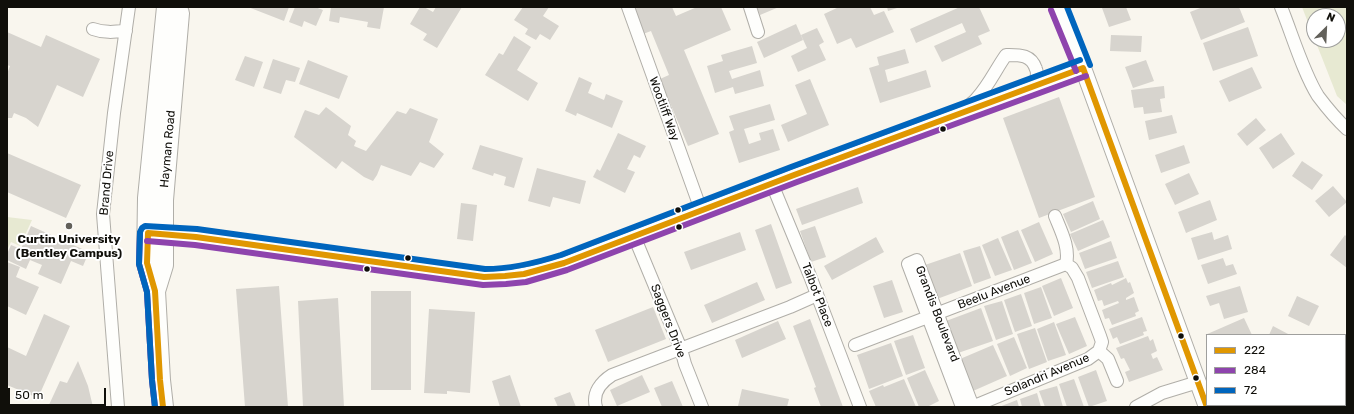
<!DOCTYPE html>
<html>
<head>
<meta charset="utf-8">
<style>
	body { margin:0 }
	#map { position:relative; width:1354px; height:414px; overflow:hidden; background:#f9f6ee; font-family:Rubik,sans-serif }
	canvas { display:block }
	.frame { position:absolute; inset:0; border:8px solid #100f0a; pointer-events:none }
	.legend { position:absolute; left:1206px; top:334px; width:140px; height:72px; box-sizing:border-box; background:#fff; border:1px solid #9f9f9d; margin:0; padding:5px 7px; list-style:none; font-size:12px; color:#100f0a }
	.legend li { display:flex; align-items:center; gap:8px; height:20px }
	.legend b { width:20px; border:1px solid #9f9f9d }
	.north { position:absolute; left:1306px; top:8px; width:40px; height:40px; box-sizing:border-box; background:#fff; border:1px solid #9f9f9d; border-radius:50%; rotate:24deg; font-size:11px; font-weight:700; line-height:16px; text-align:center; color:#100f0a }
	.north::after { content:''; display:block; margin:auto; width:14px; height:18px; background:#62605a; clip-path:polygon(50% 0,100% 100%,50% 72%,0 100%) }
	.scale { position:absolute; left:8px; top:388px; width:98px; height:18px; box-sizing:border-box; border:2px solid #100f0a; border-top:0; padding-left:5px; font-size:12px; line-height:14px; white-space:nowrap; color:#100f0a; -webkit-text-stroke:3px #fff; paint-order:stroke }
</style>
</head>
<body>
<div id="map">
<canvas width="1354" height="414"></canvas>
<div class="frame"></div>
<ul class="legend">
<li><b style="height:5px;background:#e09701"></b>222</li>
<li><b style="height:5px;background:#8e44ad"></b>284</li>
<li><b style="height:5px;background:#0065bd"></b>72</li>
</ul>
<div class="north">N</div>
<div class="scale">50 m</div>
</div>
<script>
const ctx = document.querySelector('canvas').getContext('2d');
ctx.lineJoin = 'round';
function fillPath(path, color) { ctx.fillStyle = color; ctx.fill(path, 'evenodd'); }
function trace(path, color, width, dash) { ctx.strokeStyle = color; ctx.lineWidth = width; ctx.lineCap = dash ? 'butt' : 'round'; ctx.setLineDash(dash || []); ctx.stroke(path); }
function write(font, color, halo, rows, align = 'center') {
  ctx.font = font + ' Rubik,sans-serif'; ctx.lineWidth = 4; ctx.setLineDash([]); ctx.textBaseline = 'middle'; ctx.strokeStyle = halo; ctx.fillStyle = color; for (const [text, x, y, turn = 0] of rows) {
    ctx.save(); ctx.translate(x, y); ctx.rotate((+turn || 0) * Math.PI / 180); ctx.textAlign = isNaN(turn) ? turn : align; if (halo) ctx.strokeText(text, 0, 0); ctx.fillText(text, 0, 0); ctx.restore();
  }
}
const green = new Path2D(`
	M 1302,7 L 1347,7 L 1347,105 L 1337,96 L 1315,40 L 1338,40 L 1338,16 L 1314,16 L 1314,38 Z
	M 7,217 L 32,220 L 20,246 L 11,242 L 7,250 Z`);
const building = new Path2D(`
	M 248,7 L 289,7 L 284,21 Z
	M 295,7 L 315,7 L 323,10 L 316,26 L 304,21 L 302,27 L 289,22 Z
	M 331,7 L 384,7 L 380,29 L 367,27 L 368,22 L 340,17 L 339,23 L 329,21 Z
	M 420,7 L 424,7 L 433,12 L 436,7 L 462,7 L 437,48 L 423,40 L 427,34 L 410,24 Z
	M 523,7 L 549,7 L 543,16 L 559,26 L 550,40 L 540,34 L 536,40 L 525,34 L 528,29 L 514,20 Z
	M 632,7 L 672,7 L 676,16 L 697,7 L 721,7 L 731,30 L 684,50 L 719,134 L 688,146 L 660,79 L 669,75 L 651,31 L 643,34 Z
	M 757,7 L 779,7 L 760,15 Z
	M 839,7 L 870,7 L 874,15 L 884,11 L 894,32 L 856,48 L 851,38 L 837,44 L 824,14 Z
	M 887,7 L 900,7 L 888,11 Z
	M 960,7 L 979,7 L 990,31 L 978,36 L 982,44 L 942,62 L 934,46 L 966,32 L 962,23 L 916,43 L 910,29 Z
	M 1104,7 L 1126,7 L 1131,20 L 1109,27 L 1102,8 Z
	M 1203,7 L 1239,7 L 1245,22 L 1201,40 L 1190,12 Z
	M 796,24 L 803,40 L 764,58 L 757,42 Z
	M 1248,27 L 1258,56 L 1213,71 L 1203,43 Z
	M 817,28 L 824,42 L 819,45 L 826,60 L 798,72 L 791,56 L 807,48 L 801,35 Z
	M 7,32 L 41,47 L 46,35 L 100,59 L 83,97 L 57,85 L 38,127 L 26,118 L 14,113 L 12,118 L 7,118 L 7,74 L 10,66 L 7,65 Z
	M 1111,35 L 1142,36 L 1141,52 L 1110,51 Z
	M 514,36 L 531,47 L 517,70 L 538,83 L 528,101 L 485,75 L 499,53 L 503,55 Z
	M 752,46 L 757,63 L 729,71 L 732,79 L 760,70 L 764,86 L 735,94 L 733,87 L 715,93 L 707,66 L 723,61 L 721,55 Z
	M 905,49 L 909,63 L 885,70 L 888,82 L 926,70 L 931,87 L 880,103 L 869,68 L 879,65 L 877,57 Z
	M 245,56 L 263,62 L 254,87 L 235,80 Z
	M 273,59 L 300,68 L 295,82 L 286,80 L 281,94 L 263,88 Z
	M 308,60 L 348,76 L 339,99 L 299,84 Z
	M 1146,60 L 1154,81 L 1133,88 L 1125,67 Z
	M 1252,67 L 1262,88 L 1229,102 L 1219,81 Z
	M 579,77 L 592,83 L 588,93 L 604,100 L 606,94 L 623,101 L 612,128 L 577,113 L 576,116 L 565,111 Z
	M 810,79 L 829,125 L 788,142 L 781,125 L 807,114 L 795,85 Z
	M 1164,86 L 1165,98 L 1160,99 L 1162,112 L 1144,114 L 1143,107 L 1134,108 L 1131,90 Z
	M 1059,97 L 1095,197 L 1039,218 L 1003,118 Z
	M 770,104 L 775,120 L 744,129 L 749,144 L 761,140 L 759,133 L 773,129 L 780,150 L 739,163 L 729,132 L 734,130 L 729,116 Z
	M 326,107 L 351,126 L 348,135 L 356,141 L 354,146 L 366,151 L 397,111 L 406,114 L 410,108 L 438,119 L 429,142 L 444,154 L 434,168 L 420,162 L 411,176 L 381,165 L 377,175 L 373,181 L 364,177 L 342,161 L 336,169 L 294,137 L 303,114 L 305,110 L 319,115 Z
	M 1172,115 L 1177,133 L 1149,140 L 1145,121 Z
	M 1256,118 L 1266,130 L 1247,146 L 1237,134 Z
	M 618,133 L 646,146 L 640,158 L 634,155 L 627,169 L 635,172 L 625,193 L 593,177 L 597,169 L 600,171 Z
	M 1281,133 L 1295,154 L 1273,169 L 1259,148 Z
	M 480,145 L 523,158 L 514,188 L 504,185 L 506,177 L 494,173 L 493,176 L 472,169 Z
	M 1184,145 L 1190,163 L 1161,173 L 1155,155 Z
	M 7,153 L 81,185 L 66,218 L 7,192 Z
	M 1302,161 L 1323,175 L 1312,190 L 1292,176 Z
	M 537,168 L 586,181 L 580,204 L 553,197 L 550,207 L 528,201 Z
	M 1189,173 L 1199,194 L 1175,205 L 1165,184 Z
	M 1333,186 L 1347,202 L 1329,217 L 1315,201 Z
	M 858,187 L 863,203 L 802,225 L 796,209 Z
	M 1210,200 L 1217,220 L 1186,233 L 1178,212 Z
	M 1093,201 L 1100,219 L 1071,232 L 1063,214 Z
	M 461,203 L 477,205 L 473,241 L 457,239 Z
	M 1103,220 L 1110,237 L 1078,251 L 1070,234 Z
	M 1039,222 L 1053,254 L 1035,262 L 1021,230 Z
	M 771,224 L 792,283 L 776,289 L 755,230 Z
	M 31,226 L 89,252 L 83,266 L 71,261 L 61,284 L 38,274 L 42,265 L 30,260 L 26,269 L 7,260 L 7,254 L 11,245 L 21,249 Z
	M 815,226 L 826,257 L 811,262 L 800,231 Z
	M 1018,230 L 1032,263 L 1014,270 L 1001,237 Z
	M 740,232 L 746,250 L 691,270 L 684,252 Z
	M 1212,232 L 1214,240 L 1228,235 L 1232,249 L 1198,260 L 1191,238 Z
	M 1345,235 L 1347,237 L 1347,268 L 1330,255 Z
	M 876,237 L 884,252 L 832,280 L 824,266 Z
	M 998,238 L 1012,270 L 995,276 L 982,245 Z
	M 1111,241 L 1117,258 L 1085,269 L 1079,253 Z
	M 980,246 L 991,278 L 974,284 L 963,251 Z
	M 960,253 L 972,286 L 937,299 L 925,265 Z
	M 1223,258 L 1226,266 L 1233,264 L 1237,274 L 1208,284 L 1201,265 Z
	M 1118,261 L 1124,277 L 1092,288 L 1086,272 Z
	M 7,262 L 20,267 L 16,277 L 39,287 L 26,315 L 7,306 Z
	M 1061,278 L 1073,308 L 1054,316 L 1042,286 Z
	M 1126,278 L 1128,283 L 1130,282 L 1134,293 L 1126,298 L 1126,300 L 1134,297 L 1139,311 L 1135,313 L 1136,316 L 1112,325 L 1109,318 L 1105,319 L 1102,310 L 1119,303 L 1118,301 L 1104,306 L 1102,300 L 1098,301 L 1094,290 L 1111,283 L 1112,285 Z
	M 892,280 L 903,312 L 884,318 L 873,286 Z
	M 757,282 L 765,300 L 712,323 L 704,305 Z
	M 279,286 L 288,407 L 245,407 L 236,289 Z
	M 1240,286 L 1248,312 L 1224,319 L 1219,303 L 1210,306 L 1206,296 Z
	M 1041,287 L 1052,318 L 1034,324 L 1024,293 Z
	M 371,291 L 411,291 L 411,390 L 371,390 Z
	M 1021,294 L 1032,326 L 1015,332 L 1004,300 Z
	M 1297,296 L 1319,306 L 1309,326 L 1288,316 Z
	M 338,298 L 344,407 L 303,407 L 298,301 Z
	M 1002,301 L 1013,334 L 996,340 L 984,306 Z
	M 653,307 L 666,339 L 608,362 L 595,330 Z
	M 981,308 L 993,341 L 958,353 L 946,321 Z
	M 429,309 L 475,312 L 470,393 L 447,391 L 447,394 L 424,393 Z
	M 44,314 L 70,326 L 38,398 L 7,385 L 7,347 L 26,356 Z
	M 1075,317 L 1087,346 L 1069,354 L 1056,324 Z
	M 1142,317 L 1147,331 L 1143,332 L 1144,335 L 1120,344 L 1117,337 L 1113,339 L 1109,329 Z
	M 1244,318 L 1252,335 L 1205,335 Z
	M 810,319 L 843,407 L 821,407 L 814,388 L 816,387 L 793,326 Z
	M 778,321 L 786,339 L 742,358 L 735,340 Z
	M 1054,322 L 1066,355 L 1048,361 L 1037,329 Z
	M 1273,326 L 1290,335 L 1269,335 Z
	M 1035,328 L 1047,362 L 1029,369 L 1017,334 Z
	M 913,335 L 925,368 L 906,375 L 894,341 Z
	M 1148,336 L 1150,341 L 1153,339 L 1157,351 L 1151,354 L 1153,359 L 1157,357 L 1163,370 L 1129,382 L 1125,372 L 1130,370 L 1124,358 L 1121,359 L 1116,348 Z
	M 1014,337 L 1027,368 L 1010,376 L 997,344 Z
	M 891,343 L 903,376 L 869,389 L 857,355 Z
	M 993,345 L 1007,376 L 973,391 L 960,359 Z
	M 78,361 L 88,386 L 93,407 L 48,407 L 60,381 L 67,383 Z
	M 925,370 L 939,401 L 927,407 L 919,407 L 907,378 Z
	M 1096,370 L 1107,401 L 1089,407 L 1078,377 Z
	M 510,375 L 521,407 L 500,407 L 492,381 Z
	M 642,375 L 650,392 L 617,406 L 610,390 Z
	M 904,379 L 916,407 L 876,407 L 869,391 L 883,385 L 884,387 Z
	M 1074,379 L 1084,407 L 1067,407 L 1059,384 Z
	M 672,381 L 683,407 L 662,407 L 654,388 Z
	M 1057,386 L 1063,407 L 1045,407 L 1039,391 Z
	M 742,389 L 789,399 L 787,407 L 738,406 Z
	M 570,392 L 576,407 L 558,407 L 554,398 Z
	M 1037,393 L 1041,407 L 1022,407 L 1020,399 Z
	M 1017,400 L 1019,407 L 999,407 Z
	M 1243,405 L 1266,405 L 1266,407 L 1242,407 Z`);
const minor = new Path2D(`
	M 628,7 L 701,210
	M 750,7 L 758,32
	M 1281,7 C 1292,34 1303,72 1318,96 C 1327,108 1336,119 1347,129
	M 93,29 C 104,33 114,32 126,31
	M 965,109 C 969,105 974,102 977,98 C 989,85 996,69 1006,55 C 1019,55 1031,54 1036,69 C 1038,73 1036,81 1036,85
	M 772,184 L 810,276 L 860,407
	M 1055,216 C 1061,231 1070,248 1066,264 L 1072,268 L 1078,278 L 1100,336 L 1102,342 L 1099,351 L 1108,359 L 1117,381
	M 157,234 L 196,237 L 484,277 C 514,278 535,272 564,263 L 794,175 L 1083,68
	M 634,236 L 681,349 L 685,364 L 702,407
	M 855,345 L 1066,264
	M 118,407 L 103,214 L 114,113 L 129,7
	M 596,407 C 592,393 601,382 612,375 L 790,307 L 817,295
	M 962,407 L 908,264 L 917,260 L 973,407
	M 972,407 L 1088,359 L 1099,351
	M 1136,407 L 1162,393 L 1198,382`);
const tertiary = new Path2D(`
	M 1058,7 L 1083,68 L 1207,407`);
const primary = new Path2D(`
	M 155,291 L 163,265 L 163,200 L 179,13
	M 1345,364 L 1347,363
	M 1345,392 L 1347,388
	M 163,407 L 160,380 L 155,291 L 147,263 L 148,198 L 167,7
	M 1312,407 L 1314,405
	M 1336,407 L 1337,405`);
const bus1 = new Path2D(`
	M 1083,68 L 1207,407
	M 163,407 L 160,380 L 155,291 L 147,263 L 148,233 L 196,237 L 484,277 L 505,276 L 524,274 L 564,263 L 794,175 L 1083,68`);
const bus2 = new Path2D(`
	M 1051,10 L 1076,71
	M 140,233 L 139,264 L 147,292 L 152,380 L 155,407
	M 147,241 L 195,245 L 483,285 L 506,284 L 526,282 L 567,270 L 797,182 L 1086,76`);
const bus3 = new Path2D(`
	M 1067,7 L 1090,65
	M 155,407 L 152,380 L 147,292 L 139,264 L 140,232 L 142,228 L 145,226 L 197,229 L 485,269 C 511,269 536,263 561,255 L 791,167 L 1080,60`);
const markers = [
	[943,129,3.5,"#100f0a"],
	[678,210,3.5,"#100f0a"],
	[69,226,4,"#62605a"],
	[679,227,3.5,"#100f0a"],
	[408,258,3.5,"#100f0a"],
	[367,269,3.5,"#100f0a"],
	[1181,336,3.5,"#100f0a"],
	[1196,378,3.5,"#100f0a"]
];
const streetNames = [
	["Wootliff Way",664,109,70],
	["Hayman Road",168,149,-85],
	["Brand Drive",107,183,-85],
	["Beelu Avenue",994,292,-21],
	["Talbot Place",817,295,69],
	["Grandis Boulevard",937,314,69],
	["Saggers Drive",668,321,69],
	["Solandri Avenue",1047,375,-23]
];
const poiNames = [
	["Curtin University",69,240],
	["(Bentley Campus)",69,254]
];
fillPath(green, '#e7e9d2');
fillPath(building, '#d7d4ce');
trace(minor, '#b0aea8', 14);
trace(tertiary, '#b0aea8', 18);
trace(primary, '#b0aea8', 22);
trace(minor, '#fefefc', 12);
trace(tertiary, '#fefefc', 16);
trace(primary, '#fefefc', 20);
trace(bus1, '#e09701', 6);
trace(bus2, '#8e44ad', 6);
trace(bus3, '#0065bd', 6);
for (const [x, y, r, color] of markers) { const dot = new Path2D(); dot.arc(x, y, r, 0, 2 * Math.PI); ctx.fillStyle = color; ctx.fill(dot); trace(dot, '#fff', 1.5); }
write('12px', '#100f0a', '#fff', streetNames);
write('bold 12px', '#100f0a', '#fff', poiNames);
</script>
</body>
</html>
